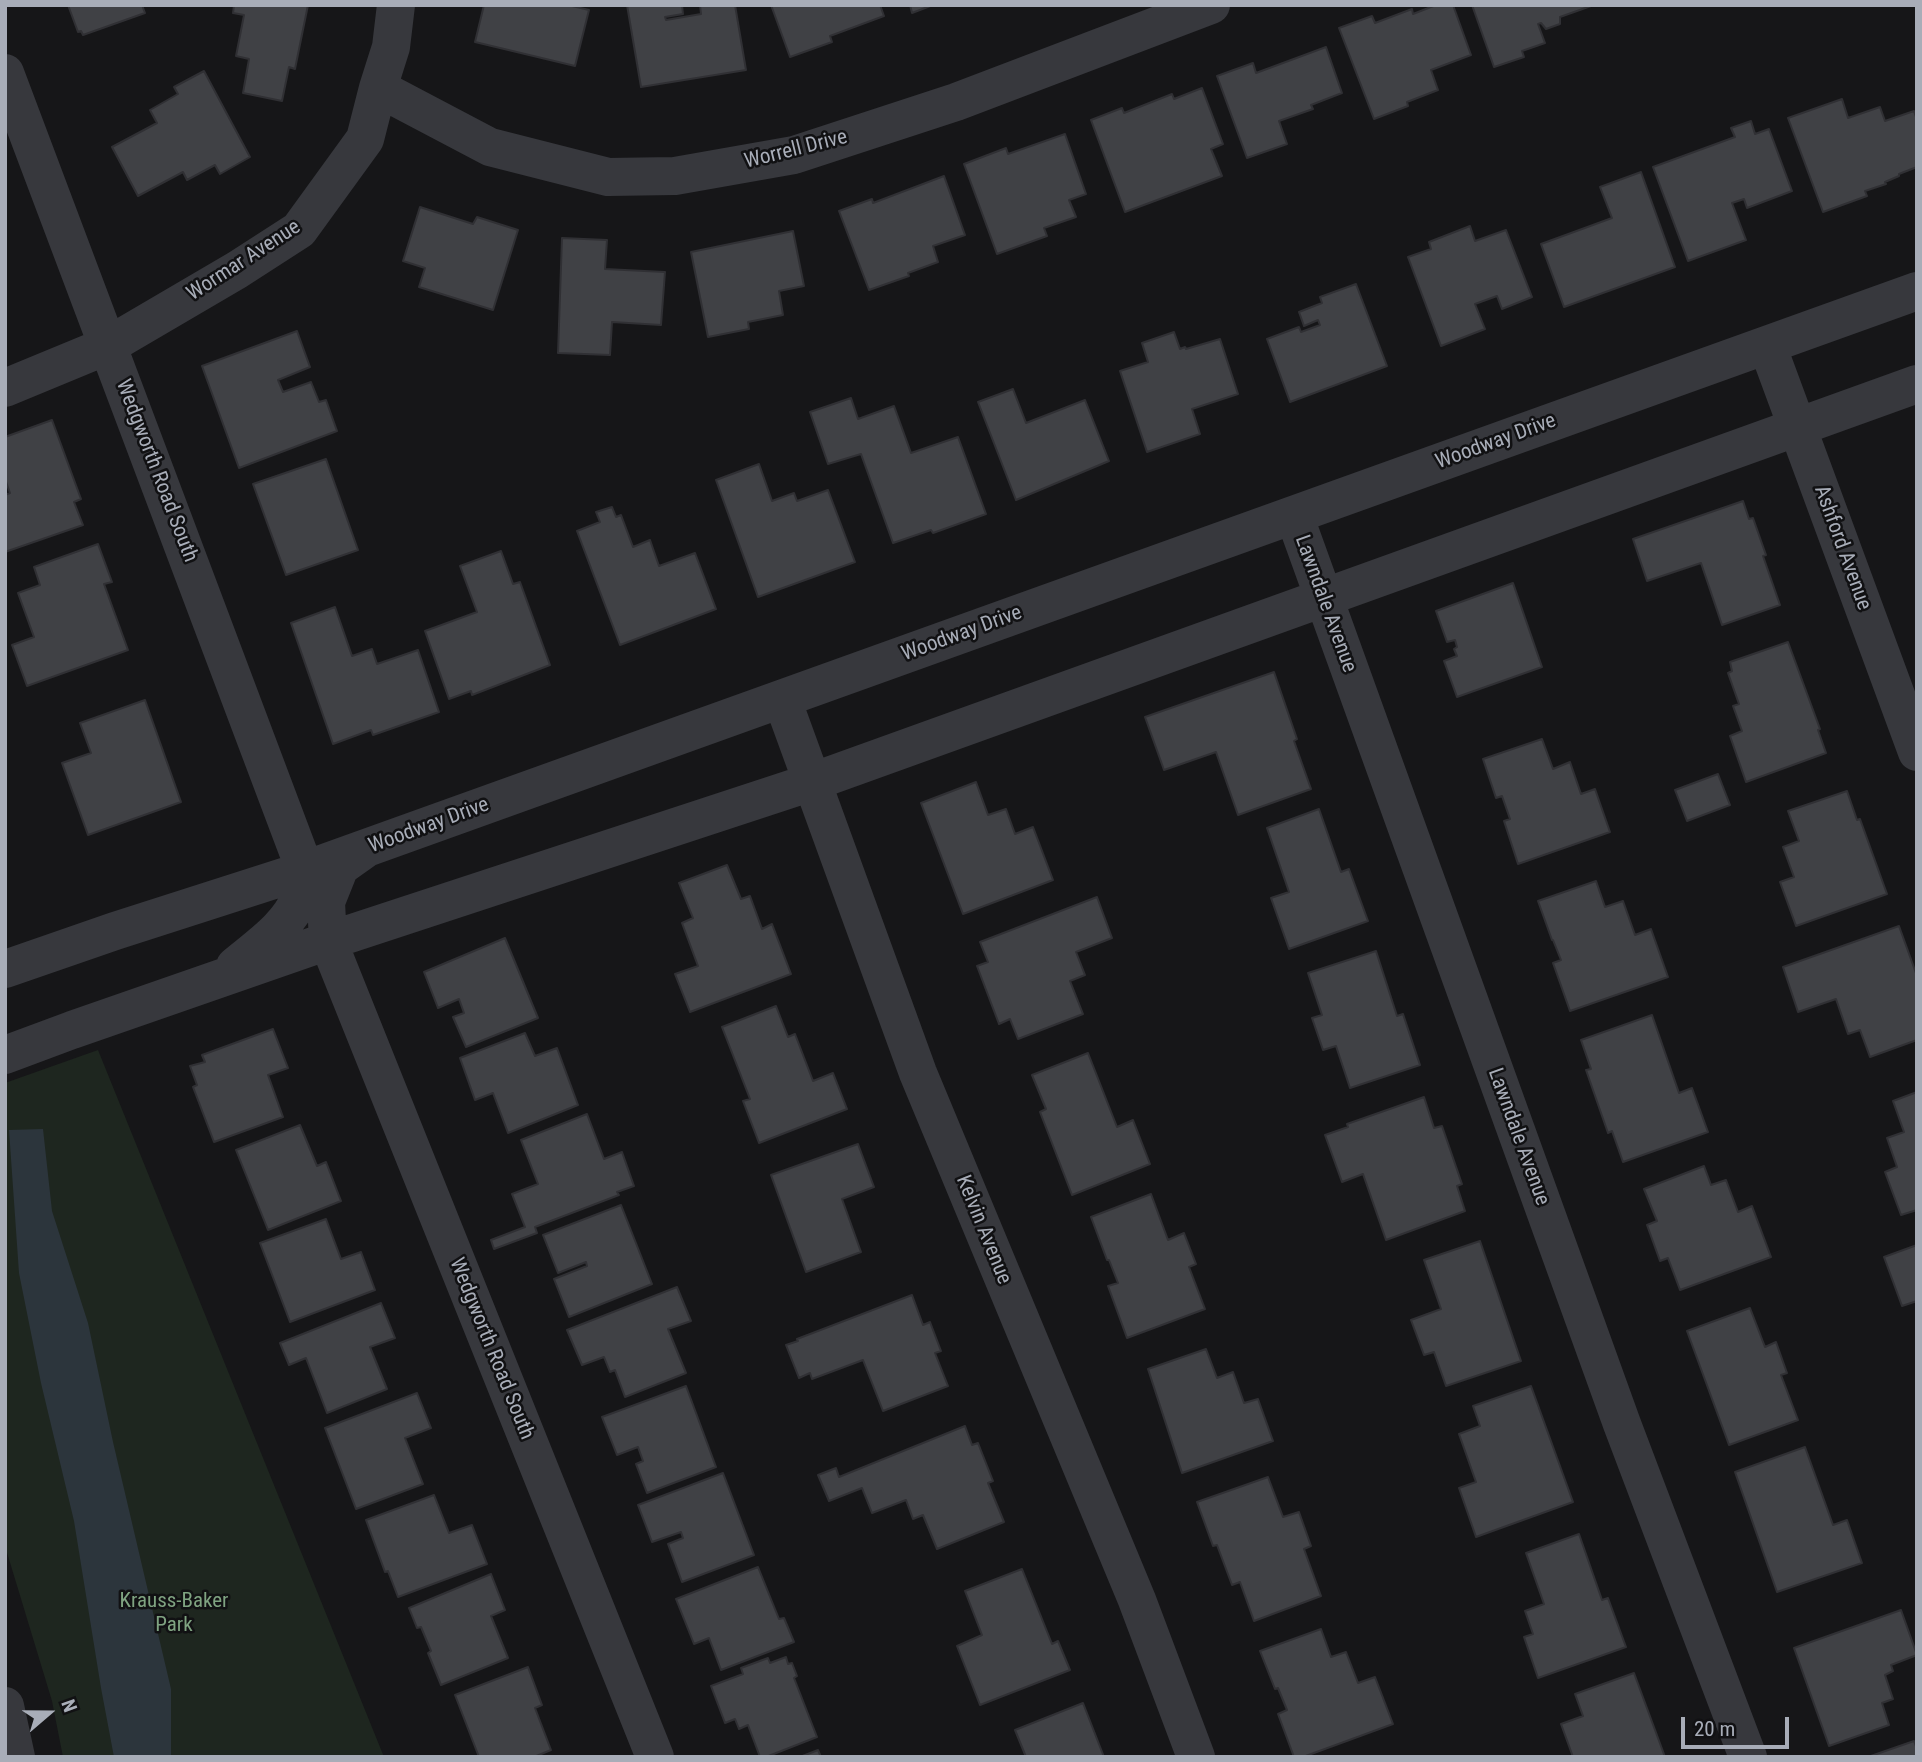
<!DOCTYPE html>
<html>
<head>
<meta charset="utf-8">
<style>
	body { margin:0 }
	#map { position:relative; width:1922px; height:1762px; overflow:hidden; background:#161618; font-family:"Roboto Condensed",sans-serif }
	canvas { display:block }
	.frame { position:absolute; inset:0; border:7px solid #a8adb8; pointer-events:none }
	.north { position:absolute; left:14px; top:1678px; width:70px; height:70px; -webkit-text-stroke:5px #111113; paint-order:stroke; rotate:70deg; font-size:19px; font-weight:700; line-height:28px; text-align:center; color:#a8adb8 }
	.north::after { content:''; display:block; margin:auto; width:24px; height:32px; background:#a8adb8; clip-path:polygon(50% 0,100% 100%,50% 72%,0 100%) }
	.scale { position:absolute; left:1681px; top:1717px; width:108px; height:32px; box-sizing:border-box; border:4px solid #a8adb8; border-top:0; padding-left:9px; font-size:21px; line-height:24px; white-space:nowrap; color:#a8adb8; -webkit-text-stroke:5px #111113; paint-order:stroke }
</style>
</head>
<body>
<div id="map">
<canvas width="1922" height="1762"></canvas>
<div class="frame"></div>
<div class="north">N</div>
<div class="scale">20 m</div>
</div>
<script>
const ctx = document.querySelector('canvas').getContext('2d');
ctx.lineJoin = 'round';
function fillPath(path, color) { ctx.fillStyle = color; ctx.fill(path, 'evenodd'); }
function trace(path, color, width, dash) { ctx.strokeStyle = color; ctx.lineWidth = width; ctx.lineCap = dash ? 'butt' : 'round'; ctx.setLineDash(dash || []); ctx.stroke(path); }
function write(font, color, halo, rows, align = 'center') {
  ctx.font = font + ' "Roboto Condensed",sans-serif'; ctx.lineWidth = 5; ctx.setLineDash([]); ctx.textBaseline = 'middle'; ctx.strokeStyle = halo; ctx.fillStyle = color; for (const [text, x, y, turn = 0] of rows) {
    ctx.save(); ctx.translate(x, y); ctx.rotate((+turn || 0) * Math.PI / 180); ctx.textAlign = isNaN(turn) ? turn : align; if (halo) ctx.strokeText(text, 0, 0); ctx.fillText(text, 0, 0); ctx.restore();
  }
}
const green = new Path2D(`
	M 98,1050 L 384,1757 L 63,1757 L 52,1701 L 5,1546 L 5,1083 Z`);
const water = new Path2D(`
	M 43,1129 L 52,1211 L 88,1323 L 113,1442 L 171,1689 L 171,1757 L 114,1757 L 101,1688 L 74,1521 L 41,1383 L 19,1273 L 9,1130 Z`);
const building = new Path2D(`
	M 68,5 L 142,5 L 145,13 L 83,35 L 81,31 L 78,32 Z
	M 234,5 L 308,5 L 295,69 L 289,67 L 282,101 L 243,93 L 249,59 L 236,56 L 244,15 L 233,13 Z
	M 484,5 L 568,5 L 589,10 L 575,66 L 475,42 Z
	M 627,5 L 682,5 L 683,14 L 665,17 L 666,20 L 701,14 L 700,5 L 735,5 L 746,70 L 641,87 Z
	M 771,5 L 880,5 L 884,16 L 830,36 L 832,42 L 790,57 Z
	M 910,5 L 933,5 L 912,13 Z
	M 1436,5 L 1453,5 L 1471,55 L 1431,70 L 1438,90 L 1407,102 L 1408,106 L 1374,119 L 1339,28 L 1372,16 L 1375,23 L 1412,9 L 1413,14 Z
	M 1472,5 L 1591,5 L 1591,6 L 1560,17 L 1560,24 L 1546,29 L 1541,23 L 1538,24 L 1545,43 L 1522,51 L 1524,57 L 1494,67 Z
	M 1326,47 L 1342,93 L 1311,105 L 1313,109 L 1279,121 L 1287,144 L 1247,158 L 1217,76 L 1253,63 L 1256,73 Z
	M 204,71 L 250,157 L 220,174 L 215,165 L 187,180 L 183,172 L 138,196 L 112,147 L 157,123 L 150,110 L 178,94 L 174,87 Z
	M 1202,88 L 1223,144 L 1211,149 L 1222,176 L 1125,212 L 1091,120 L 1122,108 L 1124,113 L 1172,94 L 1174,99 Z
	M 1842,99 L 1848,118 L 1880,107 L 1885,121 L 1914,111 L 1917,120 L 1917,167 L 1899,174 L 1899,176 L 1885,182 L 1886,184 L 1865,191 L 1867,196 L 1823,212 L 1788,118 Z
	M 1751,121 L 1755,134 L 1769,129 L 1792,191 L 1747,208 L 1744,199 L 1732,203 L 1746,240 L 1688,261 L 1653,167 L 1735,137 L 1731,128 Z
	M 1065,134 L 1086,194 L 1069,200 L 1076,217 L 1044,228 L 1047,236 L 997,254 L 964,164 L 1006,148 L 1008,154 Z
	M 1641,172 L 1675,267 L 1564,307 L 1541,244 L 1612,218 L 1600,187 Z
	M 944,176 L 965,235 L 933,246 L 938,262 L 908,273 L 909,276 L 869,290 L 839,211 L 872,199 L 873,203 Z
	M 420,207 L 473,224 L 477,217 L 518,230 L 493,310 L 419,287 L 425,268 L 403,261 Z
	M 1470,226 L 1475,241 L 1506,230 L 1532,297 L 1502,309 L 1497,296 L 1475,304 L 1485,329 L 1441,346 L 1408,257 L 1431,249 L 1429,242 Z
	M 793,231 L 804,286 L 779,291 L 783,315 L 748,322 L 749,329 L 708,337 L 691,252 Z
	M 562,238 L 607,240 L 605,269 L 665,272 L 661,325 L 612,322 L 610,355 L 558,353 Z
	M 1356,284 L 1387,366 L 1290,402 L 1267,339 L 1299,327 L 1301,332 L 1320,325 L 1318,320 L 1304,326 L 1299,312 L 1322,303 L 1320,297 Z
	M 297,331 L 310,367 L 278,380 L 283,392 L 311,382 L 319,402 L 326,400 L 337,431 L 239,468 L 202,366 Z
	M 1174,332 L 1180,349 L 1185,347 L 1186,349 L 1220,339 L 1238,394 L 1192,409 L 1200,434 L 1147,452 L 1120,371 L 1148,362 L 1142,343 Z
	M 1013,389 L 1026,423 L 1085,400 L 1109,461 L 1016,500 L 978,402 Z
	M 851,398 L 858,419 L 894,406 L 911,453 L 958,437 L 986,514 L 933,533 L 931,530 L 893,543 L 861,454 L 828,464 L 810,412 Z
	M 52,420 L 81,499 L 74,502 L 83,525 L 5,552 L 5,495 L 10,493 L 5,479 L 5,437 Z
	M 326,459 L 358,550 L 286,575 L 253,484 Z
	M 759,464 L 772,501 L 794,493 L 797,501 L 828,490 L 855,562 L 758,597 L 716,480 Z
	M 1743,501 L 1749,519 L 1753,518 L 1766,555 L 1763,556 L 1780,605 L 1722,625 L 1701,563 L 1647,581 L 1633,539 Z
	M 612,507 L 616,517 L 621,515 L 633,547 L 650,540 L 659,566 L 695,553 L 716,609 L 620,645 L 577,531 L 600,522 L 596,512 Z
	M 98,544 L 112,582 L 104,584 L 128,650 L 27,686 L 12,645 L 34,637 L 18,593 L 40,585 L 34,567 Z
	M 501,551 L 513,584 L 520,582 L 550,665 L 472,695 L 471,691 L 449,699 L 425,631 L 477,612 L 460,566 Z
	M 1513,583 L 1542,667 L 1457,697 L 1444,661 L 1457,656 L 1454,649 L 1457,647 L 1455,640 L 1447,642 L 1436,611 Z
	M 335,607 L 352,656 L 372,649 L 377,664 L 418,650 L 439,712 L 373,735 L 371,730 L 333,744 L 291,623 Z
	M 1788,642 L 1820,729 L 1818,730 L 1826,753 L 1746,782 L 1730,736 L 1742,731 L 1733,706 L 1739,704 L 1728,673 L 1732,671 L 1730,662 Z
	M 1274,672 L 1297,739 L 1294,741 L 1311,789 L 1238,815 L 1216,752 L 1164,770 L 1145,717 Z
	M 145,700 L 181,802 L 88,835 L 62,763 L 91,753 L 80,723 Z
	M 1542,739 L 1553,769 L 1570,762 L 1581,794 L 1595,789 L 1610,832 L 1518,864 L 1504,821 L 1510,819 L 1502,796 L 1496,798 L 1483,759 Z
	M 1718,774 L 1730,805 L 1687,821 L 1675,790 Z
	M 976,782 L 988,815 L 1006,809 L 1015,834 L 1033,827 L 1053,880 L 963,914 L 921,803 Z
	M 1847,791 L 1857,820 L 1860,819 L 1887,894 L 1796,926 L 1780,882 L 1794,877 L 1783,847 L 1799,841 L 1788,811 Z
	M 1319,809 L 1341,872 L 1349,869 L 1368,921 L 1289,949 L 1271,898 L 1289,892 L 1267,828 Z
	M 727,865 L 741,899 L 750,896 L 762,929 L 772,924 L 791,974 L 690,1012 L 675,974 L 698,966 L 682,923 L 693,918 L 679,883 Z
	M 1596,881 L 1605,907 L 1623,901 L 1635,935 L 1651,929 L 1668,977 L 1570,1011 L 1553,963 L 1561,960 L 1553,940 L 1552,940 L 1538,901 Z
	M 1097,897 L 1112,938 L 1076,952 L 1085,975 L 1070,981 L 1083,1014 L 1018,1039 L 1010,1019 L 999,1024 L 977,966 L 988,962 L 980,942 Z
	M 1899,926 L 1917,976 L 1917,1040 L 1870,1057 L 1860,1030 L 1848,1034 L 1836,999 L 1798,1012 L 1783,967 Z
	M 505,938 L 538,1018 L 466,1047 L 453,1017 L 464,1013 L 459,999 L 438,1008 L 424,972 Z
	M 1376,951 L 1397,1016 L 1403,1014 L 1420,1065 L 1350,1088 L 1336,1046 L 1323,1050 L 1312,1018 L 1322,1015 L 1308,973 Z
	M 776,1006 L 788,1037 L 795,1034 L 813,1081 L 833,1073 L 847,1109 L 759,1143 L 743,1101 L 750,1099 L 722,1027 Z
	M 1652,1015 L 1679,1093 L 1692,1088 L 1708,1132 L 1623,1162 L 1612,1131 L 1608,1133 L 1586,1070 L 1591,1069 L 1581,1040 Z
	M 273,1029 L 288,1068 L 268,1075 L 283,1117 L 214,1142 L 193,1087 L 197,1085 L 190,1066 L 205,1062 L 202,1055 Z
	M 525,1033 L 535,1056 L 557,1048 L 578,1105 L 508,1133 L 493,1093 L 475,1100 L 460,1058 Z
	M 1088,1053 L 1117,1127 L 1133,1120 L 1150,1164 L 1072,1195 L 1040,1112 L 1046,1109 L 1032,1075 Z
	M 1917,1092 L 1917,1210 L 1901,1215 L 1885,1172 L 1897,1167 L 1887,1138 L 1904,1132 L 1893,1101 Z
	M 1424,1097 L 1434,1128 L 1442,1126 L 1462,1184 L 1457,1186 L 1465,1211 L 1386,1240 L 1363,1174 L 1342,1182 L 1325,1135 L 1348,1127 L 1347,1124 Z
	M 587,1114 L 604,1159 L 622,1152 L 634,1186 L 617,1192 L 619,1195 L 535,1227 L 537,1233 L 494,1249 L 491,1240 L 525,1227 L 512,1194 L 538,1184 L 521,1140 Z
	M 300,1125 L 317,1166 L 326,1162 L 341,1201 L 268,1230 L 236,1150 Z
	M 858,1144 L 874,1187 L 842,1199 L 861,1252 L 806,1272 L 771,1175 Z
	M 1704,1166 L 1711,1185 L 1726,1180 L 1738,1212 L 1752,1206 L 1771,1257 L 1680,1290 L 1668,1258 L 1660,1261 L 1647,1225 L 1657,1221 L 1644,1189 Z
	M 1151,1194 L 1168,1240 L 1184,1233 L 1196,1264 L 1189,1267 L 1205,1309 L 1127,1338 L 1108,1286 L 1118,1283 L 1109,1260 L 1107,1260 L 1091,1217 Z
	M 621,1205 L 652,1284 L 569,1317 L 554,1279 L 587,1266 L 586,1262 L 558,1273 L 543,1235 Z
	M 326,1219 L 341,1259 L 361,1252 L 375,1290 L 290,1322 L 260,1243 Z
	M 1480,1241 L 1521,1361 L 1446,1386 L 1434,1352 L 1424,1355 L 1411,1320 L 1441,1309 L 1424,1260 Z
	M 1917,1245 L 1917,1301 L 1902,1306 L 1884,1257 Z
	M 677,1287 L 691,1321 L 668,1329 L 686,1373 L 625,1397 L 615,1370 L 610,1372 L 604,1357 L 582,1365 L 567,1330 Z
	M 912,1295 L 923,1325 L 930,1322 L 941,1351 L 935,1353 L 948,1386 L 883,1411 L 863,1360 L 812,1379 L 810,1373 L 799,1378 L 786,1345 L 798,1341 L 797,1339 Z
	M 381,1303 L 395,1338 L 370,1347 L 387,1389 L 327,1413 L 306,1358 L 289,1365 L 280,1343 Z
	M 1750,1308 L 1765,1347 L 1776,1342 L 1787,1373 L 1781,1375 L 1798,1420 L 1729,1445 L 1687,1331 Z
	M 1206,1349 L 1217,1378 L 1233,1372 L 1244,1403 L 1258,1399 L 1273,1441 L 1182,1473 L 1148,1369 Z
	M 686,1386 L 716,1467 L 647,1493 L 636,1464 L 643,1461 L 638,1447 L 617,1455 L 602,1417 Z
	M 1531,1386 L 1573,1502 L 1476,1537 L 1459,1488 L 1476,1482 L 1459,1434 L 1480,1426 L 1473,1406 Z
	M 417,1393 L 431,1428 L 405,1438 L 423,1484 L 356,1509 L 325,1428 Z
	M 965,1426 L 972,1445 L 978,1443 L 993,1481 L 988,1483 L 1004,1522 L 937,1549 L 923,1515 L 913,1519 L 906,1500 L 872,1513 L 862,1488 L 829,1501 L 818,1475 L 836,1468 L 839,1477 Z
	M 1805,1447 L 1833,1525 L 1847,1520 L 1862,1563 L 1777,1592 L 1735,1472 Z
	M 723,1473 L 754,1555 L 682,1582 L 668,1544 L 683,1538 L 681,1532 L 652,1542 L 638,1505 Z
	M 1268,1477 L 1283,1517 L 1299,1512 L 1311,1546 L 1304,1549 L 1321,1596 L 1254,1621 L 1240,1582 L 1232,1585 L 1217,1545 L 1213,1546 L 1197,1502 Z
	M 434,1495 L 449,1533 L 472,1525 L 487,1564 L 398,1597 L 388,1571 L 385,1572 L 366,1520 Z
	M 1579,1534 L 1602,1600 L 1608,1598 L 1626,1647 L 1538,1678 L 1524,1637 L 1533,1634 L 1525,1611 L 1544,1604 L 1526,1553 Z
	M 758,1567 L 779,1619 L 784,1618 L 794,1642 L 721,1670 L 709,1638 L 694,1644 L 676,1599 Z
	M 1022,1569 L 1052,1644 L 1058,1641 L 1070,1670 L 980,1705 L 957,1646 L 982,1635 L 965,1591 Z
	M 491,1574 L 505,1610 L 491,1616 L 508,1658 L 441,1685 L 428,1653 L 431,1651 L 421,1627 L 417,1628 L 409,1608 Z
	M 1901,1610 L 1917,1655 L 1891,1665 L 1893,1671 L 1885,1675 L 1893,1699 L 1882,1703 L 1889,1725 L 1829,1746 L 1794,1648 Z
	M 1321,1629 L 1331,1657 L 1346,1652 L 1358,1683 L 1375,1677 L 1393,1724 L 1303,1757 L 1294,1757 L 1278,1714 L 1287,1710 L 1278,1688 L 1275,1689 L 1260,1651 Z
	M 786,1657 L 788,1664 L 792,1663 L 797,1676 L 794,1678 L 817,1737 L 766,1757 L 760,1757 L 748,1725 L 739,1729 L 735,1719 L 725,1723 L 711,1686 L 743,1674 L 741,1668 L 768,1658 L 770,1663 Z
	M 528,1667 L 542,1705 L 535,1708 L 551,1750 L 534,1757 L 479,1757 L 455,1695 Z
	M 1634,1673 L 1665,1757 L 1573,1757 L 1561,1724 L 1583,1716 L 1575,1694 Z
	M 1083,1703 L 1104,1757 L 1026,1757 L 1015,1730 Z
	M 1914,1741 L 1917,1749 L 1917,1757 L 1868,1757 Z
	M 818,1750 L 821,1757 L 800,1757 Z`);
const minor = new Path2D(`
	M 5,73 L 305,870 C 304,879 303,889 300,897 C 289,926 259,946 235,966
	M 378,88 L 490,147 L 608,177 L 675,176 L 794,155 L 956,102 L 1211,5
	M 1767,345 L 1917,752
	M 5,388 L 109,345 L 237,270 L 299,230 L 365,139 L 378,88 L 391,47 L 396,5
	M 1294,515 L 1622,1424 L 1748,1757
	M 782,699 L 918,1073 L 1137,1600 L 1196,1757
	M 364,850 L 340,867 L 326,902 L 328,941 L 655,1757
	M 5,969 L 115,931 L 305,870 L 1917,291
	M 5,1055 L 72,1030 L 328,941 L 812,782 L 1917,384
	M 5,1706 L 16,1757`);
const streetNames = [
	["Worrell Drive",796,150,-14],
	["Wormar Avenue",244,261,-33],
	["Woodway Drive",1496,442,-20],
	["Wedgworth Road South",156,471,69],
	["Ashford Avenue",1842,548,70],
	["Lawndale Avenue",1325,604,70],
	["Woodway Drive",962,634,-20],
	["Woodway Drive",429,826,-20],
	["Lawndale Avenue",1518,1137,70],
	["Kelvin Avenue",983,1230,68],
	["Wedgworth Road South",491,1349,68]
];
const parkNames = [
	["Krauss-Baker",174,1602],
	["Park",174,1626]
];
fillPath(green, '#1e261f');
fillPath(water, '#2c353c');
fillPath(building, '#404145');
trace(building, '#303034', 2);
trace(minor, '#37383d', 38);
write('21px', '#a8adb8', '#111113', streetNames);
write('21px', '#7fa381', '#111113', parkNames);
</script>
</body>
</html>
